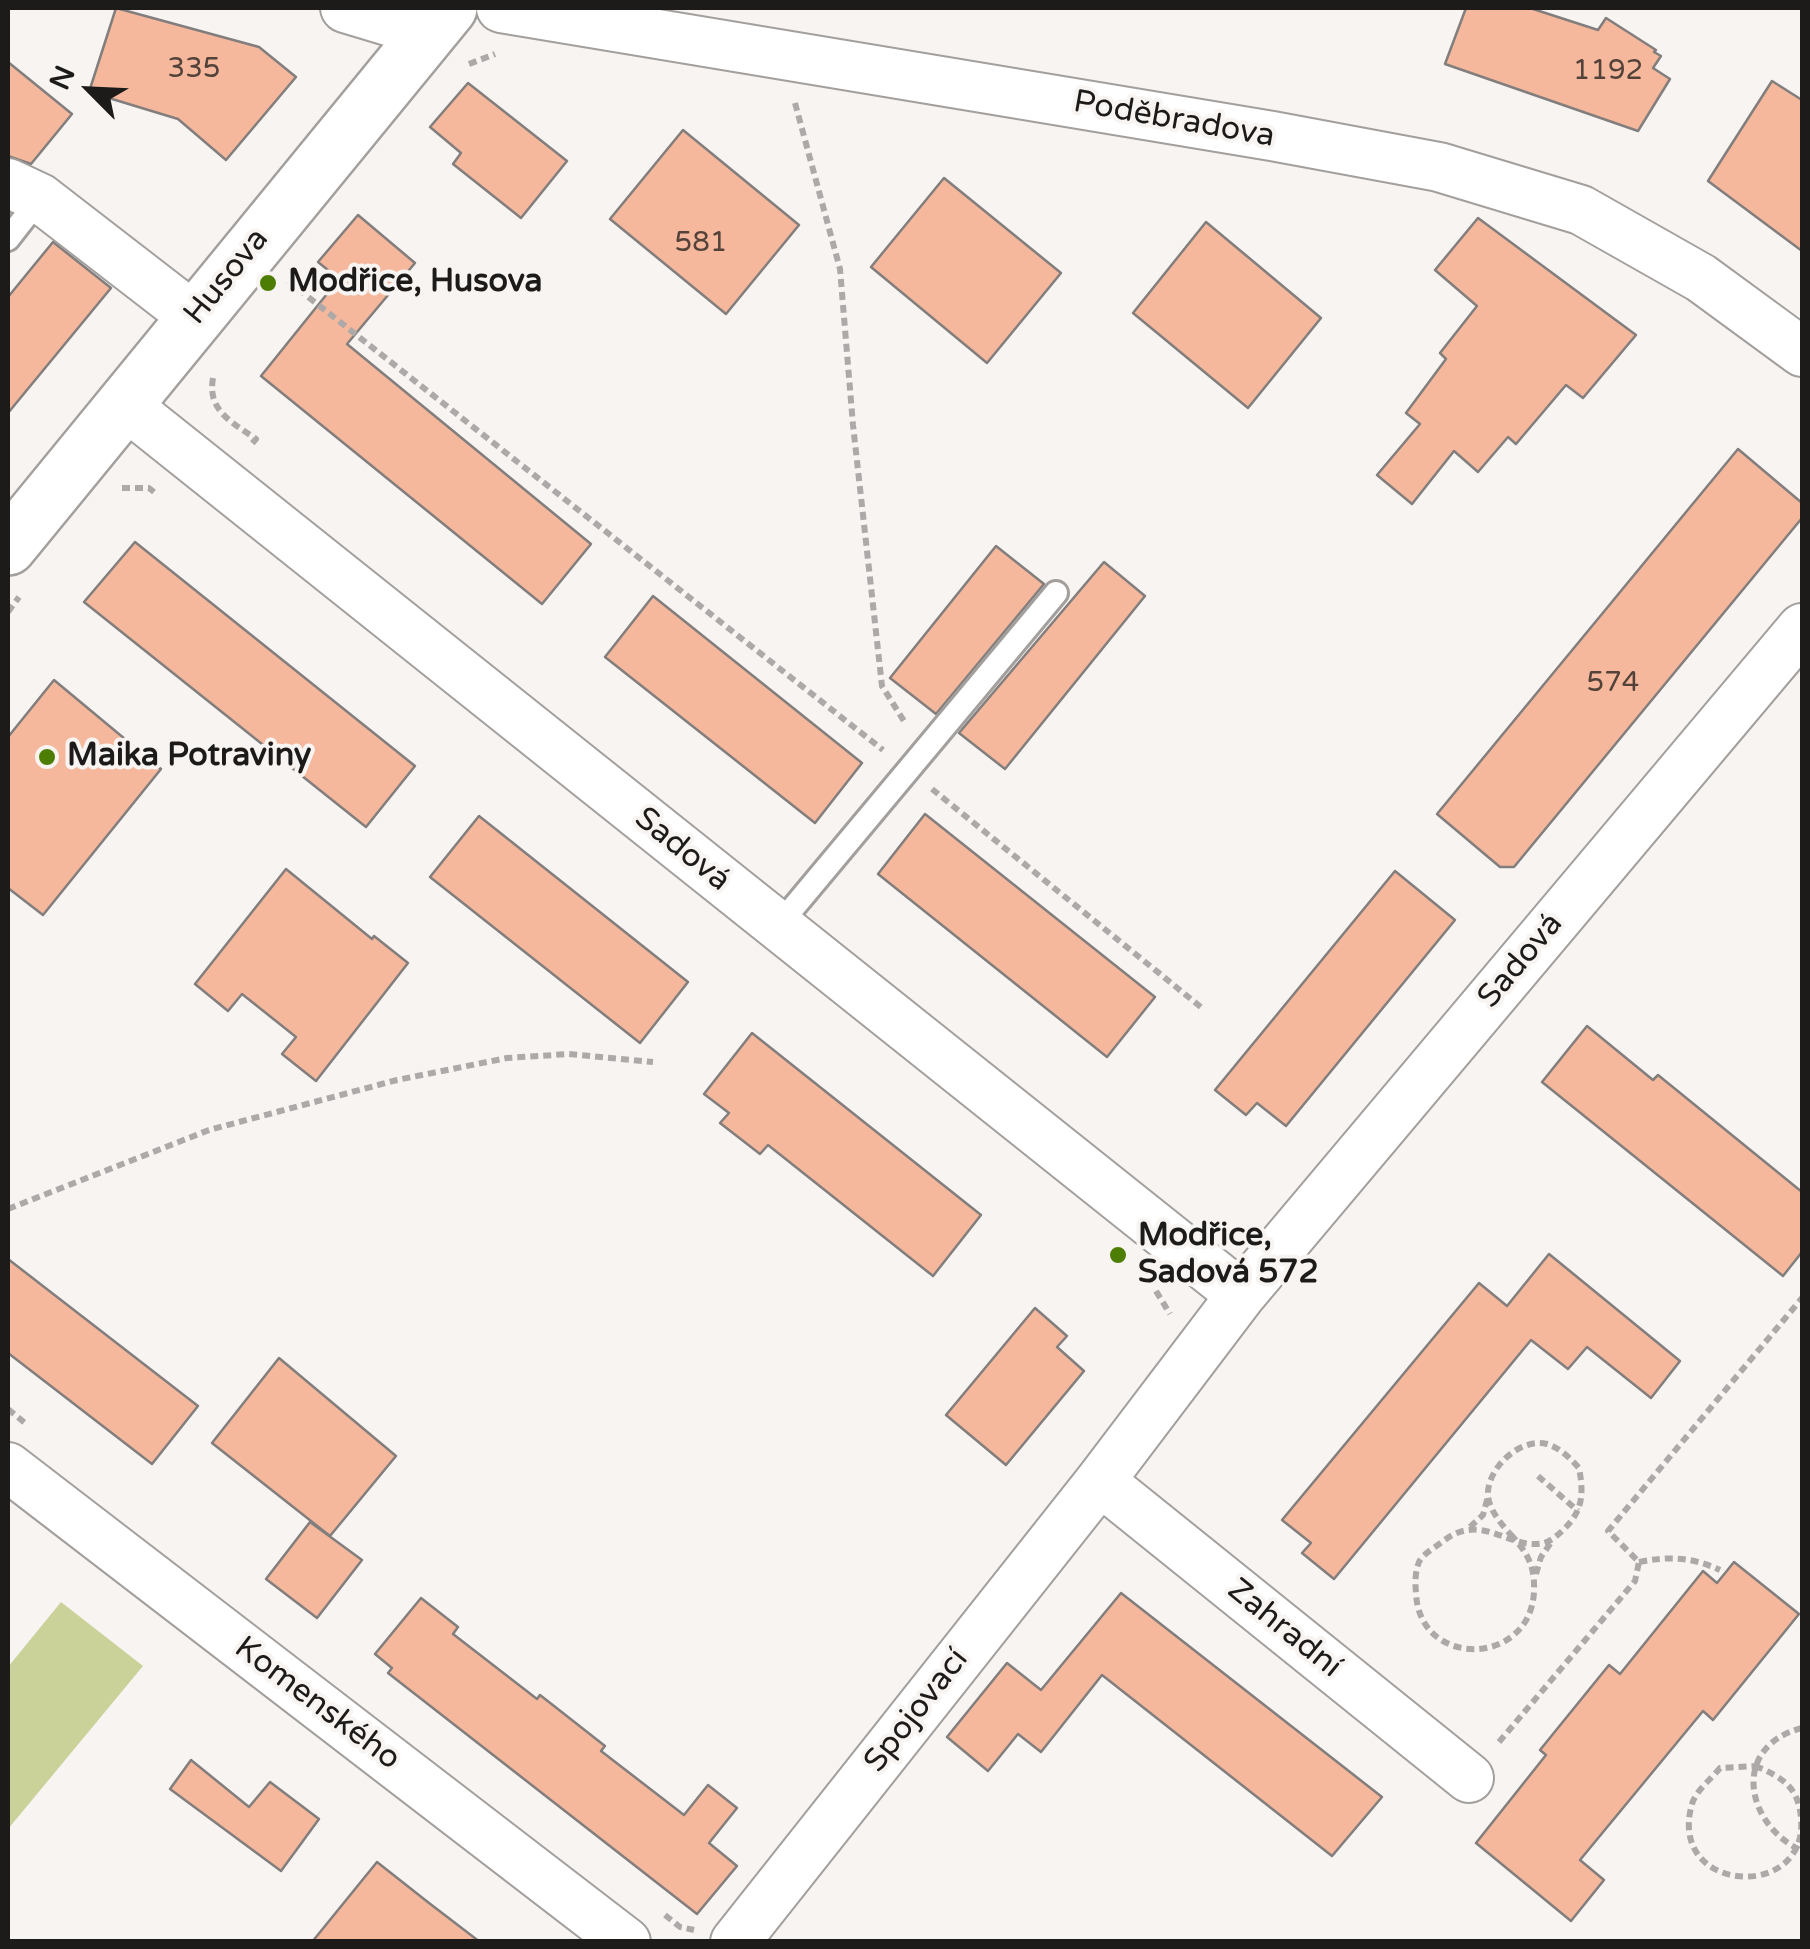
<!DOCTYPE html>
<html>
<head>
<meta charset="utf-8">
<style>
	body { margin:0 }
	#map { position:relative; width:1810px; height:1949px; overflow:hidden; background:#f7f4f2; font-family:"Varela Round",sans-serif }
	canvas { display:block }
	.frame { position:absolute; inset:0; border:10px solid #1c1b1a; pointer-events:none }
	.north { position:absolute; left:40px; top:40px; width:100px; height:100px; -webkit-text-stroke:8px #f7f4f2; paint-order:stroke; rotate:294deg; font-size:28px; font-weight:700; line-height:40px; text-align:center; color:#1c1b1a }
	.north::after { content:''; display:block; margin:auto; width:35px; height:45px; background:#1c1b1a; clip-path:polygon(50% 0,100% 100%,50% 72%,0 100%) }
</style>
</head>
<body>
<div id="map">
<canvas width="1810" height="1949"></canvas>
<div class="frame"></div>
<div class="north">N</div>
</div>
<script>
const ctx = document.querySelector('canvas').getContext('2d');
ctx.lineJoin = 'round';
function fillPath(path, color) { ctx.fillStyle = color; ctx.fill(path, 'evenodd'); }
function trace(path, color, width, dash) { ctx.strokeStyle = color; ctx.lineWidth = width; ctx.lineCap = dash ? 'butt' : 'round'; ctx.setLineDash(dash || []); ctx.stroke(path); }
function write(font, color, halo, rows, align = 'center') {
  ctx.font = font + ' "Varela Round",sans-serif'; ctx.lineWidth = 8; ctx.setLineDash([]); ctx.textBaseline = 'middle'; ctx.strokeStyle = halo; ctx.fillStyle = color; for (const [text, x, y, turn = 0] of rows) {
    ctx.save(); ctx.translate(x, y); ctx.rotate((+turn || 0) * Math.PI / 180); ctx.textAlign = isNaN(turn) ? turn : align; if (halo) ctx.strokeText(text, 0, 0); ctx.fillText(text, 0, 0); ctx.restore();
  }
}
const green = new Path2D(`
	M 61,1602 L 143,1666 L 8,1829 L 8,1667 Z`);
const building = new Path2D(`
	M 116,8 L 259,47 L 296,77 L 226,160 L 178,119 L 89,92 Z
	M 1466,8 L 1530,8 L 1598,30 L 1606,18 L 1656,50 L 1654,52 L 1661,56 L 1653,68 L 1670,79 L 1638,131 L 1445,64 Z
	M 8,62 L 72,114 L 31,164 L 8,156 Z
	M 1772,81 L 1802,100 L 1802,251 L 1708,181 Z
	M 468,83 L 567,161 L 521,218 L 453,164 L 461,153 L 430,127 Z
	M 683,130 L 799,225 L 726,314 L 610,219 Z
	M 944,178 L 1061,273 L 987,363 L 871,267 Z
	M 358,215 L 415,263 L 347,344 L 591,544 L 542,604 L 261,376 L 339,279 L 318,262 Z
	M 1478,218 L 1636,335 L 1583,398 L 1566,385 L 1516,444 L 1508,437 L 1478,472 L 1454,451 L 1412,504 L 1377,475 L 1420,424 L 1406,413 L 1446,359 L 1440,353 L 1477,306 L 1435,270 Z
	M 1206,222 L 1321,318 L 1248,408 L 1133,313 Z
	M 53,242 L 111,288 L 8,413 L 8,297 Z
	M 1738,449 L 1802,503 L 1802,518 L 1514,867 L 1500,867 L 1437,814 Z
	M 135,542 L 415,766 L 366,827 L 84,602 Z
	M 996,546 L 1044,584 L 936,714 L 890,678 Z
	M 1104,562 L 1145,596 L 1005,769 L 959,733 Z
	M 653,596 L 862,763 L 815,823 L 605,657 Z
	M 54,680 L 161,769 L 43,915 L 8,888 L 8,737 Z
	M 925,814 L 1155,997 L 1107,1057 L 878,874 Z
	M 479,816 L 688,982 L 640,1043 L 430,877 Z
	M 286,869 L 372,939 L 374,936 L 408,963 L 316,1081 L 282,1054 L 296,1037 L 242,994 L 228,1011 L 195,984 Z
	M 1395,871 L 1455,920 L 1286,1126 L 1257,1103 L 1246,1115 L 1215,1090 Z
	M 1587,1026 L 1653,1080 L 1658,1075 L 1802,1192 L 1802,1252 L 1783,1276 L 1542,1082 Z
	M 752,1033 L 981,1215 L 933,1276 L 768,1145 L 760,1154 L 720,1123 L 729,1113 L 704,1094 Z
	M 1549,1254 L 1680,1361 L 1651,1398 L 1587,1347 L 1568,1369 L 1531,1340 L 1334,1579 L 1302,1553 L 1311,1543 L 1282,1520 L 1479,1283 L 1507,1306 Z
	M 8,1259 L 198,1406 L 152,1464 L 8,1353 Z
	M 1035,1308 L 1067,1336 L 1057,1347 L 1084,1371 L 1006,1465 L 946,1415 Z
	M 279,1358 L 396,1456 L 330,1536 L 212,1443 Z
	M 310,1522 L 362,1560 L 317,1618 L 266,1579 Z
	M 1734,1562 L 1799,1614 L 1713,1720 L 1703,1711 L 1580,1860 L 1604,1880 L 1571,1921 L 1476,1843 L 1546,1755 L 1540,1750 L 1609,1665 L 1620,1674 L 1703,1571 L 1717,1583 Z
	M 1121,1593 L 1382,1797 L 1332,1856 L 1102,1675 L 1041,1752 L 1018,1734 L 988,1771 L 947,1737 L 1007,1663 L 1041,1690 Z
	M 421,1598 L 458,1627 L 453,1634 L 537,1699 L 540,1695 L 605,1746 L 601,1751 L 684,1815 L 708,1785 L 737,1808 L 709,1843 L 737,1866 L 697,1914 L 388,1673 L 392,1668 L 375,1654 Z
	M 191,1760 L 249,1807 L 270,1782 L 319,1819 L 281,1871 L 170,1789 Z
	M 377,1862 L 429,1903 L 480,1942 L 312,1942 Z`);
const path = new Path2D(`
	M 469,64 L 495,54
	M 795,103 L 840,269 L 853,425 L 882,686 L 904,721
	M 288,281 L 883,750
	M 213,378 C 207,411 232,422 256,439 L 249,447
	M 122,488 L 149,488 L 154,492
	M 8,612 L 19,597
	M 932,789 L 1202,1008
	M 8,1209 L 209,1130 L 397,1080 L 507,1058 L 569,1054 L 653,1062
	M 1156,1291 L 1170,1314
	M 8,1409 L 25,1423
	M 1538,1476 L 1578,1511
	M 1470,1527 L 1483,1515 L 1488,1496
	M 1513,1537 C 1503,1526 1490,1512 1488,1496 C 1486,1469 1520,1437 1547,1444 C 1559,1447 1571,1459 1579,1468 C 1584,1494 1583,1511 1563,1530 C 1558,1535 1551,1541 1544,1543 C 1509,1551 1482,1510 1442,1542 C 1434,1548 1423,1554 1419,1562 C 1415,1572 1415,1583 1416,1593 C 1419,1669 1530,1667 1534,1592 C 1535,1568 1529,1555 1513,1537
	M 1639,1562 C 1669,1556 1692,1557 1720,1570
	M 1536,1574 L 1541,1557 L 1552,1541
	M 1802,1728 C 1731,1746 1744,1824 1802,1851
	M 1499,1742 L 1635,1581 L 1639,1562 L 1608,1531 L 1802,1298
	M 1755,1766 C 1783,1777 1799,1788 1801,1819 C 1808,1902 1666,1894 1692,1804 C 1695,1792 1711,1779 1720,1768 Z
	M 665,1915 L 680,1927 L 694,1930`);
const lane = new Path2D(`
	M 8,239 L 40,198
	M 778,926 L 1056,593`);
const street = new Path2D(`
	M 345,8 L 428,33
	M 501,8 L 1272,136 L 1439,167 L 1581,210 L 1701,278 L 1802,352
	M 8,183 L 40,198 L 194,317
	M 124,404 L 1241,1295
	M 8,1467 L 626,1942
	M 1100,1481 L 1469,1778
	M 735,1942 L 1100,1481 L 1241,1295 L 1802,628`);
const secondary = new Path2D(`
	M 8,547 L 449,8`);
const markers = [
	[268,283,10,"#4e7d04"],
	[47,757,10,"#4e7d04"],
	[1118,1255,10,"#4e7d04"]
];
const numberNames = [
	["335",194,70],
	["1192",1608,72],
	["581",701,244],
	["574",1613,684]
];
const streetNames = [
	["Poděbradova",1174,120,10],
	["Husova",227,277,-51],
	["Sadová",682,850,39],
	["Sadová",1521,961,-50],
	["Zahradní",1284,1629,39],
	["Komenského",317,1704,37],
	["Spojovací",917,1711,-52]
];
const poiNames = [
	["Modřice, Husova",288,283],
	["Maika Potraviny",67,757],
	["Modřice,",1138,1237],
	["Sadová 572",1138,1274]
];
fillPath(green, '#cad199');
fillPath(building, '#f6b89c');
trace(building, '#827e7d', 2.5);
trace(lane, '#a29f9d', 28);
trace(street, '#a29f9d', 52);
trace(secondary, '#a29f9d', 60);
trace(path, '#aca9a8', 6, [8, 5]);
trace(lane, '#fff', 22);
trace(street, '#fff', 48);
trace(secondary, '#fff', 55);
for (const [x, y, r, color] of markers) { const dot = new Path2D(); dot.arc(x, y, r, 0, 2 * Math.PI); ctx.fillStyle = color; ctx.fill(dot); trace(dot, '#f7f4f2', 4); }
write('28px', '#52423a', null, numberNames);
write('32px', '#1c1b1a', '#f7f4f2', streetNames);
write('bold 32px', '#1c1b1a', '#f7f4f2', poiNames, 'left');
</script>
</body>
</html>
